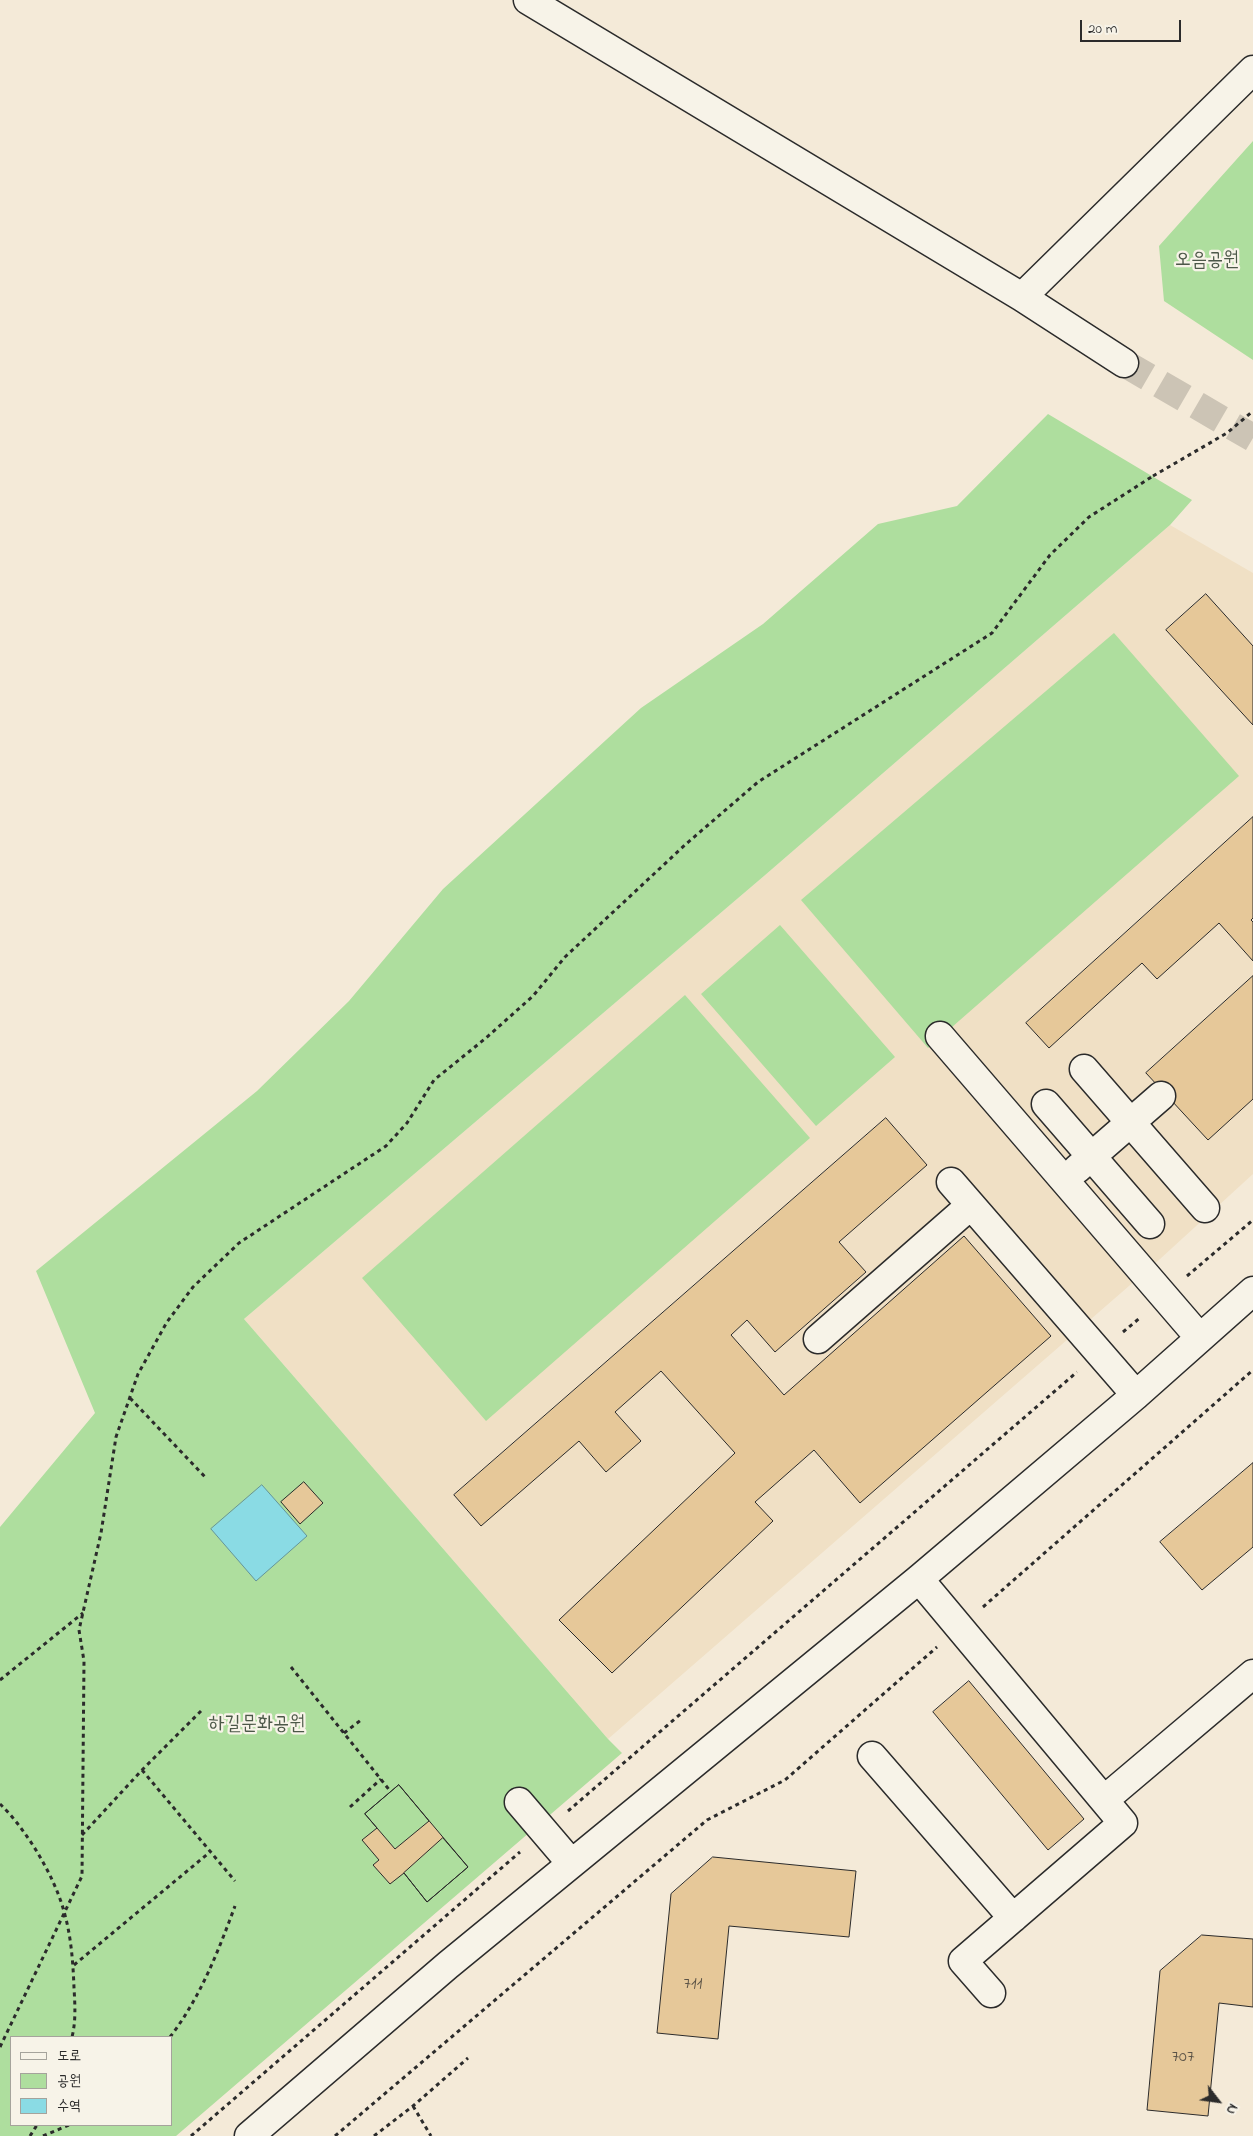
<!DOCTYPE html>
<html>
<head>
<meta charset="utf-8">
<style>
	body { margin:0 }
	#map { position:relative; width:1253px; height:2136px; overflow:hidden; background:#f4ead8; font-family:"Indie Flower","Poor Story",sans-serif }
	canvas { display:block }
	.legend { position:absolute; left:10px; top:2036px; width:162px; height:90px; box-sizing:border-box; background:#f7f3e8; border:1px solid #a5a39c; margin:0; padding:6px 9px; list-style:none; font-size:15px; color:#2b2b2b }
	.legend li { display:flex; align-items:center; gap:10px; height:25px }
	.legend b { width:25px; border:1px solid #a5a39c }
	.north { position:absolute; left:1193px; top:2076px; width:50px; height:50px; -webkit-text-stroke:4px #f7f3e8; paint-order:stroke; rotate:120deg; font-size:14px; font-weight:700; line-height:20px; text-align:center; color:#2b2b2b }
	.north::after { content:''; display:block; margin:auto; width:18px; height:22px; background:#2b2b2b; clip-path:polygon(50% 0,100% 100%,50% 72%,0 100%) }
	.scale { position:absolute; left:1080px; top:20px; width:101px; height:22px; box-sizing:border-box; border:2px solid #2b2b2b; border-top:0; padding-left:6px; font-size:15px; line-height:18px; white-space:nowrap; color:#2b2b2b; -webkit-text-stroke:4px #f7f3e8; paint-order:stroke }
</style>
</head>
<body>
<div id="map">
<canvas width="1253" height="2136"></canvas>
<ul class="legend">
<li><b style="height:6px;background:#f7f3e8"></b>도로</li>
<li><b style="height:14px;background:#aede9e"></b>공원</li>
<li><b style="height:14px;background:#8adbe4"></b>수역</li>
</ul>
<div class="north">N</div>
<div class="scale">20 m</div>
</div>
<script>
const ctx = document.querySelector('canvas').getContext('2d');
ctx.lineJoin = 'round';
function fillPath(path, color) { ctx.fillStyle = color; ctx.fill(path, 'evenodd'); }
function trace(path, color, width, dash) { ctx.strokeStyle = color; ctx.lineWidth = width; ctx.lineCap = dash ? 'butt' : 'round'; ctx.setLineDash(dash || []); ctx.stroke(path); }
function write(font, color, halo, rows, align = 'center') {
  ctx.font = font + ' "Indie Flower","Poor Story",sans-serif'; ctx.lineWidth = 4.5; ctx.setLineDash([]); ctx.textBaseline = 'middle'; ctx.strokeStyle = halo; ctx.fillStyle = color; for (const [text, x, y, turn = 0] of rows) {
    ctx.save(); ctx.translate(x, y); ctx.rotate((+turn || 0) * Math.PI / 180); ctx.textAlign = isNaN(turn) ? turn : align; if (halo) ctx.strokeText(text, 0, 0); ctx.fillText(text, 0, 0); ctx.restore();
  }
}
const built = new Path2D(`
	M 1170,525 L 1253,573 L 1253,1174 L 1160,1259 L 608,1739 L 244,1319 L 764,876 Z`);
const green = new Path2D(`
	M 1253,141 L 1253,360 L 1164,301 L 1159,246 Z
	M 1048,414 L 1192,500 L 1170,525 L 764,876 L 244,1319 L 608,1739 L 622,1753 L 176,2136 L 0,2136 L 0,1527 L 95,1413 L 36,1271 L 257,1091 L 349,1001 L 443,889 L 641,708 L 763,624 L 878,524 L 957,506 ZM 11,2037 L 171,2037 L 171,2125 L 11,2125 Z
	M 1114,633 L 1239,776 L 928,1048 L 801,900 Z
	M 780,925 L 895,1057 L 816,1126 L 701,994 Z
	M 685,995 L 810,1138 L 486,1421 L 362,1278 Z`);
const water = new Path2D(`
	M 262,1485 L 307,1536 L 256,1581 L 211,1529 Z`);
const building = new Path2D(`
	M 1206,594 L 1253,646 L 1253,725 L 1166,630 Z
	M 1253,817 L 1253,918 L 1251,920 L 1253,922 L 1253,961 L 1219,923 L 1157,979 L 1142,963 L 1049,1048 L 1026,1023 Z
	M 1253,976 L 1253,1099 L 1208,1140 L 1146,1073 Z
	M 886,1118 L 927,1165 L 839,1242 L 866,1272 L 775,1352 L 747,1320 L 731,1335 L 784,1395 L 964,1236 L 1051,1336 L 860,1503 L 814,1450 L 755,1502 L 773,1521 L 612,1673 L 559,1620 L 735,1453 L 661,1371 L 615,1412 L 641,1441 L 606,1472 L 579,1441 L 481,1526 L 454,1495 Z
	M 1253,1463 L 1253,1547 L 1202,1590 L 1160,1542 Z
	M 304,1482 L 323,1503 L 300,1524 L 281,1502 Z
	M 969,1681 L 1084,1819 L 1048,1850 L 933,1712 Z
	M 399,1785 L 468,1867 L 427,1902 L 404,1873 L 390,1884 L 373,1865 L 379,1860 L 362,1840 L 377,1828 L 365,1814 Z
	M 399,1785 L 429,1821 L 395,1849 L 365,1814 Z
	M 443,1838 L 468,1867 L 427,1902 L 404,1873 Z
	M 713,1857 L 856,1871 L 849,1937 L 729,1926 L 718,2039 L 657,2033 L 671,1894 Z
	M 1202,1935 L 1253,1939 L 1253,2007 L 1219,2003 L 1208,2116 L 1147,2110 L 1160,1971 Z`);
const minorTunnel = new Path2D(`
	M 1124,363 L 1253,438`);
const path = new Path2D(`
	M 1187,1276 L 1253,1220
	M 1123,1332 L 1141,1317
	M 130,1398 L 207,1479
	M 983,1607 L 1253,1370
	M 291,1667 L 391,1792
	M 0,1680 L 83,1613
	M 344,1733 L 361,1720
	M 142,1770 L 235,1881
	M 0,1804 C 26,1829 53,1874 63,1908 C 71,1934 73,1961 74,1988 C 75,2005 76,2021 72,2037
	M 350,1807 L 381,1779
	M 568,1811 L 1077,1372
	M 82,1835 L 142,1770 L 201,1711
	M 74,1965 L 210,1852
	M 170,2037 C 200,1998 218,1952 235,1906
	M 0,2047 L 82,1876 L 84,1661 L 79,1630 L 101,1533 L 116,1437 L 138,1374 L 167,1322 L 193,1287 L 239,1243 L 386,1146 L 407,1123 L 434,1080 L 486,1038 L 533,996 L 565,957 L 686,844 L 758,782 L 992,633 L 1050,555 L 1089,517 L 1153,476
	M 413,2106 L 431,2136
	M 30,2136 L 37,2125
	M 43,2136 L 69,2125
	M 191,2136 L 520,1852
	M 335,2136 L 707,1820 L 785,1780 L 937,1647
	M 374,2136 L 413,2106 L 468,2058`);
const minor = new Path2D(`
	M 528,0 L 1022,297 L 1124,363
	M 1022,297 L 1253,70
	M 940,1036 L 1200,1338
	M 1084,1069 L 1205,1208
	M 1046,1104 L 1150,1224
	M 1077,1169 L 1161,1096
	M 951,1182 L 1136,1395
	M 818,1339 L 971,1205
	M 919,1579 L 1123,1823 L 963,1961 L 991,1993
	M 872,1756 L 1013,1918
	M 1104,1800 L 1253,1674
	M 519,1802 L 571,1863
	M 249,2136 L 448,1965 L 919,1579 L 1136,1395 L 1253,1291`);
const pathBridge = new Path2D(`
	M 1153,476 L 1227,433 L 1253,411`);
const numberNames = [
	["711",693,1985],
	["707",1183,2058]
];
const parkNames = [
	["오음공원",1207,262],
	["하길문화공원",257,1726]
];
fillPath(built, '#f0e0c5');
fillPath(green, '#aede9e');
fillPath(water, '#8adbe4');
trace(water, '#64959a', 1);
fillPath(building, '#e6c899');
trace(building, '#2b2b2b', 1);
trace(minorTunnel, '#ccc4b5', 28, [28, 14]);
trace(minor, '#2b2b2b', 31);
trace(path, '#2b2b2b', 3, [4, 4]);
trace(minor, '#f7f3e8', 28);
trace(pathBridge, '#2b2b2b', 3, [4, 4]);
write('18px', '#5a5246', null, numberNames);
write('20px', '#4c5848', '#f7f3e8', parkNames);
</script>
</body>
</html>
